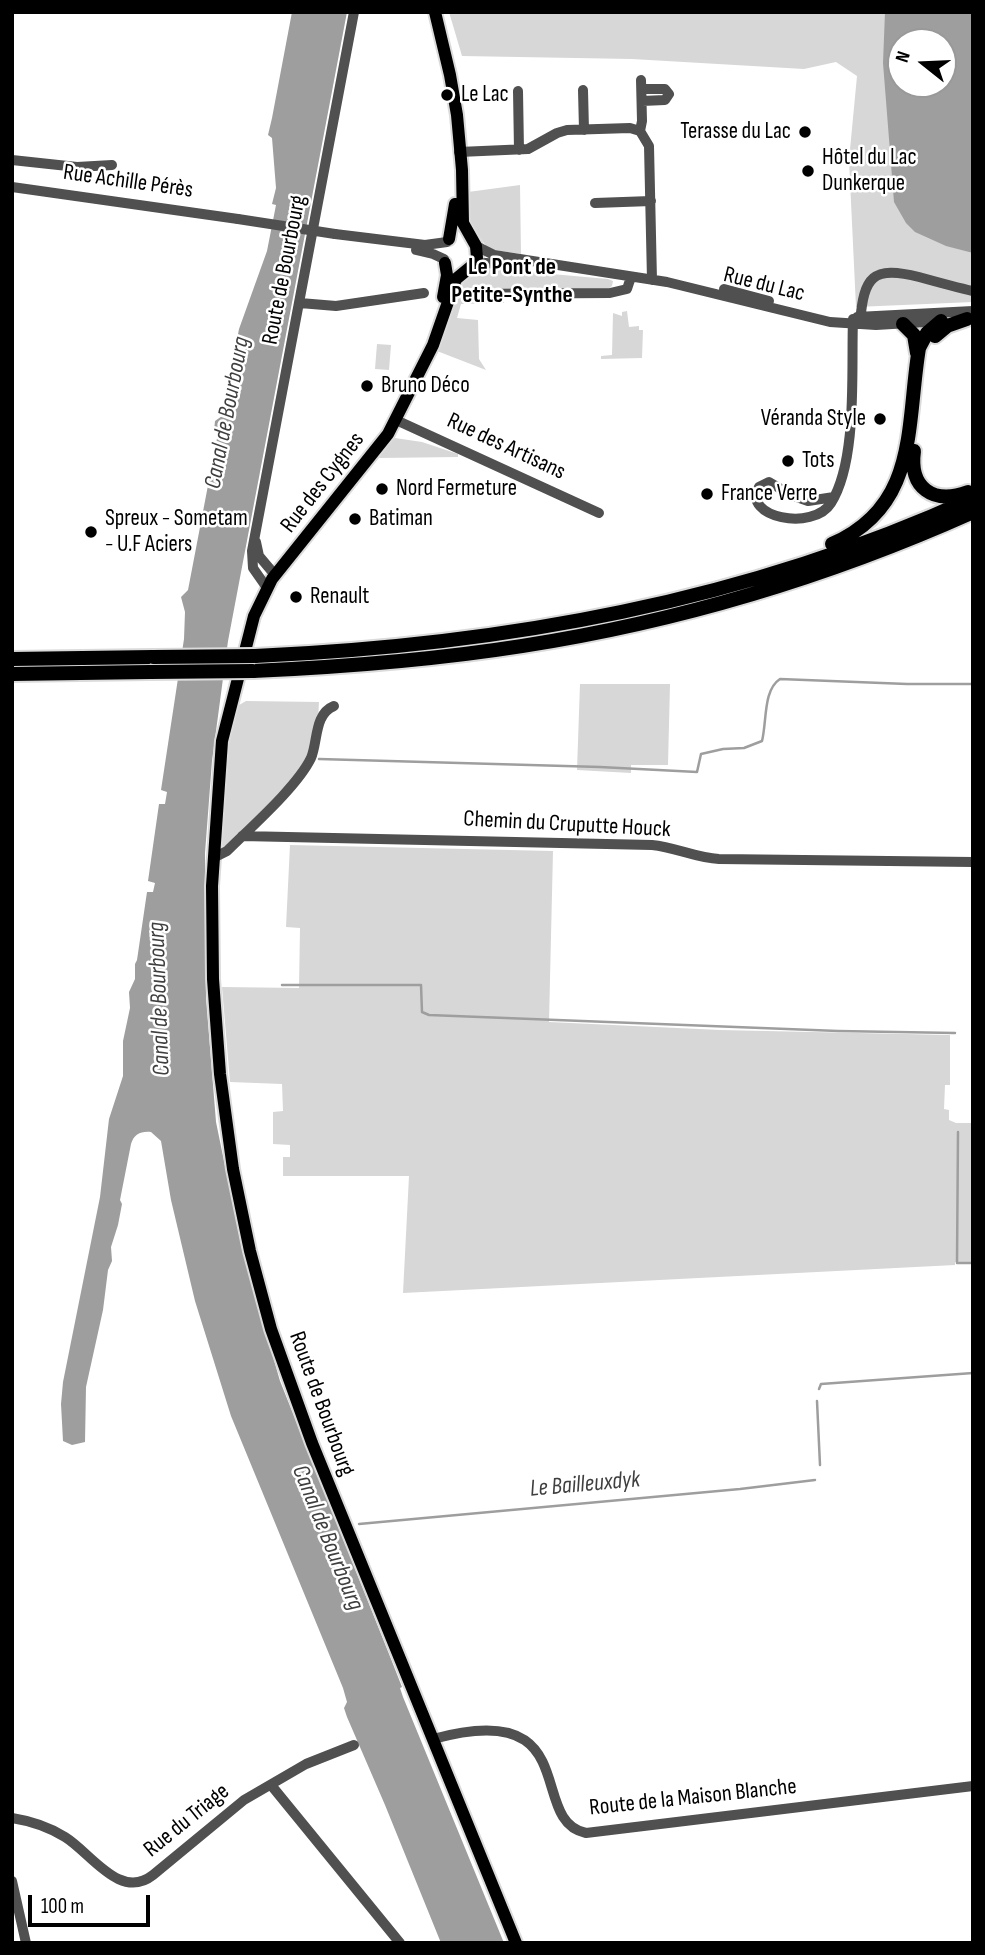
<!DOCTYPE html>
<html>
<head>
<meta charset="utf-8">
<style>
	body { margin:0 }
	#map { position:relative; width:985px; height:1955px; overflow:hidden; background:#fff; font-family:"Sofia Sans Condensed",sans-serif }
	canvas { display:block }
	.frame { position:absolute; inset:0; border:14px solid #000; pointer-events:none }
	.north { position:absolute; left:887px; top:28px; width:70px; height:70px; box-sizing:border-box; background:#fff; border:2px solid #999; border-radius:50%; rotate:288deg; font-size:19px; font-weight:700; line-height:28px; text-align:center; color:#000 }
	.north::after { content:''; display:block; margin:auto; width:24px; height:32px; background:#000; clip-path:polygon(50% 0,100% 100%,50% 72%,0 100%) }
	.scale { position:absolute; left:28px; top:1895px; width:122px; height:32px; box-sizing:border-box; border:4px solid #000; border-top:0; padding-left:9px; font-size:21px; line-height:24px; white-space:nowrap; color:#000; -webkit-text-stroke:5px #fff; paint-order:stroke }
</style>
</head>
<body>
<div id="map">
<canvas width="985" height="1955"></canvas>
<div class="frame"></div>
<div class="north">N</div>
<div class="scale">100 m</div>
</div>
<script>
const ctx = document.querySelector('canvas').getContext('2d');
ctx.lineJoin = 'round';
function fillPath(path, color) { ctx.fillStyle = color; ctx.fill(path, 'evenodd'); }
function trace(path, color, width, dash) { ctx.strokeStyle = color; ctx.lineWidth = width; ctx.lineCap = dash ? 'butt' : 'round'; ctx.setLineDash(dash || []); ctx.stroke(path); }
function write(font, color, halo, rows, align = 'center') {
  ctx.font = font + ' "Sofia Sans Condensed",sans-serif'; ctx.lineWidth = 5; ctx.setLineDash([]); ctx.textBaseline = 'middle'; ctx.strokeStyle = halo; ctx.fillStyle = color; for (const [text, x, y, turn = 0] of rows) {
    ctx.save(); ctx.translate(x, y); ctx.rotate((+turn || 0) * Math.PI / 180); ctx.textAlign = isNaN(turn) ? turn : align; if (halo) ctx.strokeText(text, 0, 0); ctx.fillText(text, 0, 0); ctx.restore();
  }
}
const green = new Path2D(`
	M 449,12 L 973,12 L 973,302 L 856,307 L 849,160 L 857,76 L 836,62 L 804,69 L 632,59 L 462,56 ZM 901,42 L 943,42 L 943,84 L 901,84 Z
	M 520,185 L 521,254 L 494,250 L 486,246 L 467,219 L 468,192 Z
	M 484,268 L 608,279 L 613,281 L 612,286 L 608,289 L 458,291 L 465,281 Z
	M 456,297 L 504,298 L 504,303 L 461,304 L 457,318 L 478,320 L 479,359 L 486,370 L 437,351 Z
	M 627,311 L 629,327 L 639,326 L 639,330 L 643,330 L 642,358 L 601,359 L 601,356 L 612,355 L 613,313 L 622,316 L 622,312 Z
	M 377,344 L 391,345 L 389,370 L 375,369 Z
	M 395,438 L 422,442 L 458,454 L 458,457 L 379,458 L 386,445 Z
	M 580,684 L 670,684 L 668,765 L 631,765 L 631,773 L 577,770 Z
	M 246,701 L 319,702 L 318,720 L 304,768 L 228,848 L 223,847 L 220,832 L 227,741 L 234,708 Z
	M 290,845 L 553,851 L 549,1022 L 720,1030 L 950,1035 L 950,1085 L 945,1085 L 944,1109 L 949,1110 L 949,1120 L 956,1123 L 973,1123 L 973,1262 L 955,1262 L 955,1265 L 403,1293 L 409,1176 L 283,1176 L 283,1157 L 290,1157 L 290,1145 L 273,1144 L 273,1112 L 283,1111 L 282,1084 L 230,1082 L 222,987 L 299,988 L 300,928 L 286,927 Z`);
const water = new Path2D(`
	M 292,12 L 347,12 L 228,641 L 212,761 L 205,853 L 206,998 L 216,1122 L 242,1249 L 280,1381 L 391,1659 L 402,1687 L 400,1688 L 403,1697 L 504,1943 L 441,1943 L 385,1805 L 347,1717 L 344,1708 L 347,1702 L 343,1688 L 231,1416 L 195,1301 L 171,1200 L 161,1141 L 151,1132 C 141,1131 134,1134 131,1144 L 120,1200 L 122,1204 L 118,1225 L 111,1247 L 112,1261 L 108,1270 L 103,1310 L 86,1387 L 85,1442 L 72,1445 L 63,1441 L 61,1404 L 63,1382 L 100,1197 L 109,1119 L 123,1076 L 123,1041 L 130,1008 L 129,992 L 135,979 L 135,964 L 137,960 L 147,892 L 153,892 L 155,883 L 148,881 L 159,804 L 165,804 L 167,792 L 161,790 L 184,639 L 185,612 L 181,597 L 188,590 L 218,433 L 214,431 L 215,421 L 222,416 L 239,329 L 267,251 L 276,205 L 272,204 L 276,188 L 272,138 L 268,135 L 272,118 Z
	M 885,12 L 973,12 L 973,253 L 946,246 L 915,232 L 906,223 L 894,202 L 883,63 ZM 901,42 L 943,42 L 943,84 L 901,84 Z`);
const stream = new Path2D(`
	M 319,759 L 600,767 L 697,772 L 701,754 L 723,749 L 744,748 L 762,741 C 767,721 763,690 780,679 L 907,684 L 973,684
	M 282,985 L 421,985 L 422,1012 L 429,1015 L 838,1031 L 955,1033
	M 958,1132 L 957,1263 L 973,1263
	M 819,1389 L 821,1384 L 973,1373
	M 817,1401 L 820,1465
	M 359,1524 L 740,1489 L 815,1480`);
const minor = new Path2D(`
	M 642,89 L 665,89 L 669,94 L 665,100 L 642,101
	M 583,90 L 584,130
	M 518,91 L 519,150
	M 640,131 L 642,121 L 641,80
	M 459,152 L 528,149 L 557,133 L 567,130 L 630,128 L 640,131 L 649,146 L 652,280
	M 12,160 L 77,167 L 112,165
	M 12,187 L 238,219
	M 595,203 L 651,201
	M 335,234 L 425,245 L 447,242
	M 476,246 L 494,255 L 667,282 L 830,322 L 876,325 L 942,321
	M 416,250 L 433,254 L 444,259
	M 473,265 L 486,263 L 512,265
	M 724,289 L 769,301
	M 465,294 L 610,293 L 627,289 L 631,277
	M 300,303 L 336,306 L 424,293
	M 857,317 L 973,311
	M 860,322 C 864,277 872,265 919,277 C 937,282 955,287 973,291
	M 396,420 L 599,513
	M 834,497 L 808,501 L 791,495 L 769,482 L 759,487 C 741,517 813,532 831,503 C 858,460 851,370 853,319
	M 256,542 L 259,556 L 275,575
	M 267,588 L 253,568 L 252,551 L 354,12
	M 242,836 L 652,845 C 675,847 696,858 719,859 L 973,862
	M 213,858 L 227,851 C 250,828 297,787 311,758 C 318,742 314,714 334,706
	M 433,1739 C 586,1697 526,1821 586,1833 L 973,1786
	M 271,1785 L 400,1943
	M 12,1818 C 31,1821 49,1827 65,1837 C 91,1853 120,1901 153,1875 L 244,1800 L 306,1764 L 354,1745
	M 12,1881 L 26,1943`);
const major = new Path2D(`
	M 435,12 L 450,75 L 457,115 L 462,170 L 463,223 L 476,246 L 477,258 L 473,265 L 456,279 L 433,345 L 388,434 L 272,579 L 254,616 L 222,741 L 212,886 L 213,979 L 220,1074 L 233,1169 L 250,1251 L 271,1329 L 312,1443 L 516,1943
	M 449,239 L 455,204
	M 443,297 L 447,275 L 445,263`);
const highway = new Path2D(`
	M 903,324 L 914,335 L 917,353
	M 935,336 L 947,326 L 967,319
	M 914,451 C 909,488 933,505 968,492
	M 832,544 C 919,506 906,426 919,348 L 927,333 L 941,321
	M 255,656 C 504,645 745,602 973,498
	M 12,659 L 153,657
	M 253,671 C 343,667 433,660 522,646 C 677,622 830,576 973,512
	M 12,674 L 150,672`);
const minorBridge = new Path2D(`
	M 238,219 L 335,234`);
const highwayBridge = new Path2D(`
	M 153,657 L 255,656
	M 150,672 L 253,671`);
const markers = [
	[447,95,7,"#000"],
	[805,132,7,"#000"],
	[808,171,7,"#000"],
	[367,386,7,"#000"],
	[880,419,7,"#000"],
	[788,461,7,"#000"],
	[382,489,7,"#000"],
	[707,494,7,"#000"],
	[355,519,7,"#000"],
	[91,532,7,"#000"],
	[296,597,7,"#000"]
];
const poiNames = [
	["Le Lac",461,95],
	["Terasse du Lac",791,132,"right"],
	["Hôtel du Lac",822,158],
	["Dunkerque",822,184],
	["Bruno Déco",381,386],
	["Véranda Style",866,419,"right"],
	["Tots",802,461],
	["Nord Fermeture",396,489],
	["France Verre",721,494],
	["Spreux - Sometam",105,519],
	["- U.F Aciers",105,545],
	["Batiman",369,519],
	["Renault",310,597]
];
const streetNames = [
	["Rue Achille Pérès",128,182,8],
	["Route de Bourbourg",285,270,-79],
	["Rue du Lac",764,285,14],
	["Rue des Artisans",506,447,25],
	["Rue des Cygnes",323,483,-52],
	["Chemin du Cruputte Houck",567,825,3],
	["Route de Bourbourg",321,1404,70],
	["Route de la Maison Blanche",693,1798,-6],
	["Rue du Triage",187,1821,-39]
];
const neighbourhoodNames = [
	["Le Pont de",512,268],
	["Petite-Synthe",512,296]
];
const waterNames = [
	["Canal de Bourbourg",228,413,-79],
	["Canal de Bourbourg",160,999,-92],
	["Le Bailleuxdyk",585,1485,-5],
	["Canal de Bourbourg",327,1538,68]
];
fillPath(green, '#d7d7d7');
fillPath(water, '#9e9e9e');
trace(stream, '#9e9e9e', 2.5);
trace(major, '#dbdbdb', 16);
trace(highway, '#dbdbdb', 18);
trace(minor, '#505050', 10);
trace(major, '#000', 12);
trace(highway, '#000', 14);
trace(highwayBridge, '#dbdbdb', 18, []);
trace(minorBridge, '#505050', 10);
trace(highwayBridge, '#000', 14);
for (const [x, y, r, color] of markers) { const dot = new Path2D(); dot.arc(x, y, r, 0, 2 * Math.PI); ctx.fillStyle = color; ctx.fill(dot); trace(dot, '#fff', 2.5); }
write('23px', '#000', '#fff', poiNames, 'left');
write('23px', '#000', '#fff', streetNames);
write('bold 24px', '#000', '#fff', neighbourhoodNames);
write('italic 24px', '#3f3f3f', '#fff', waterNames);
</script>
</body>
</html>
